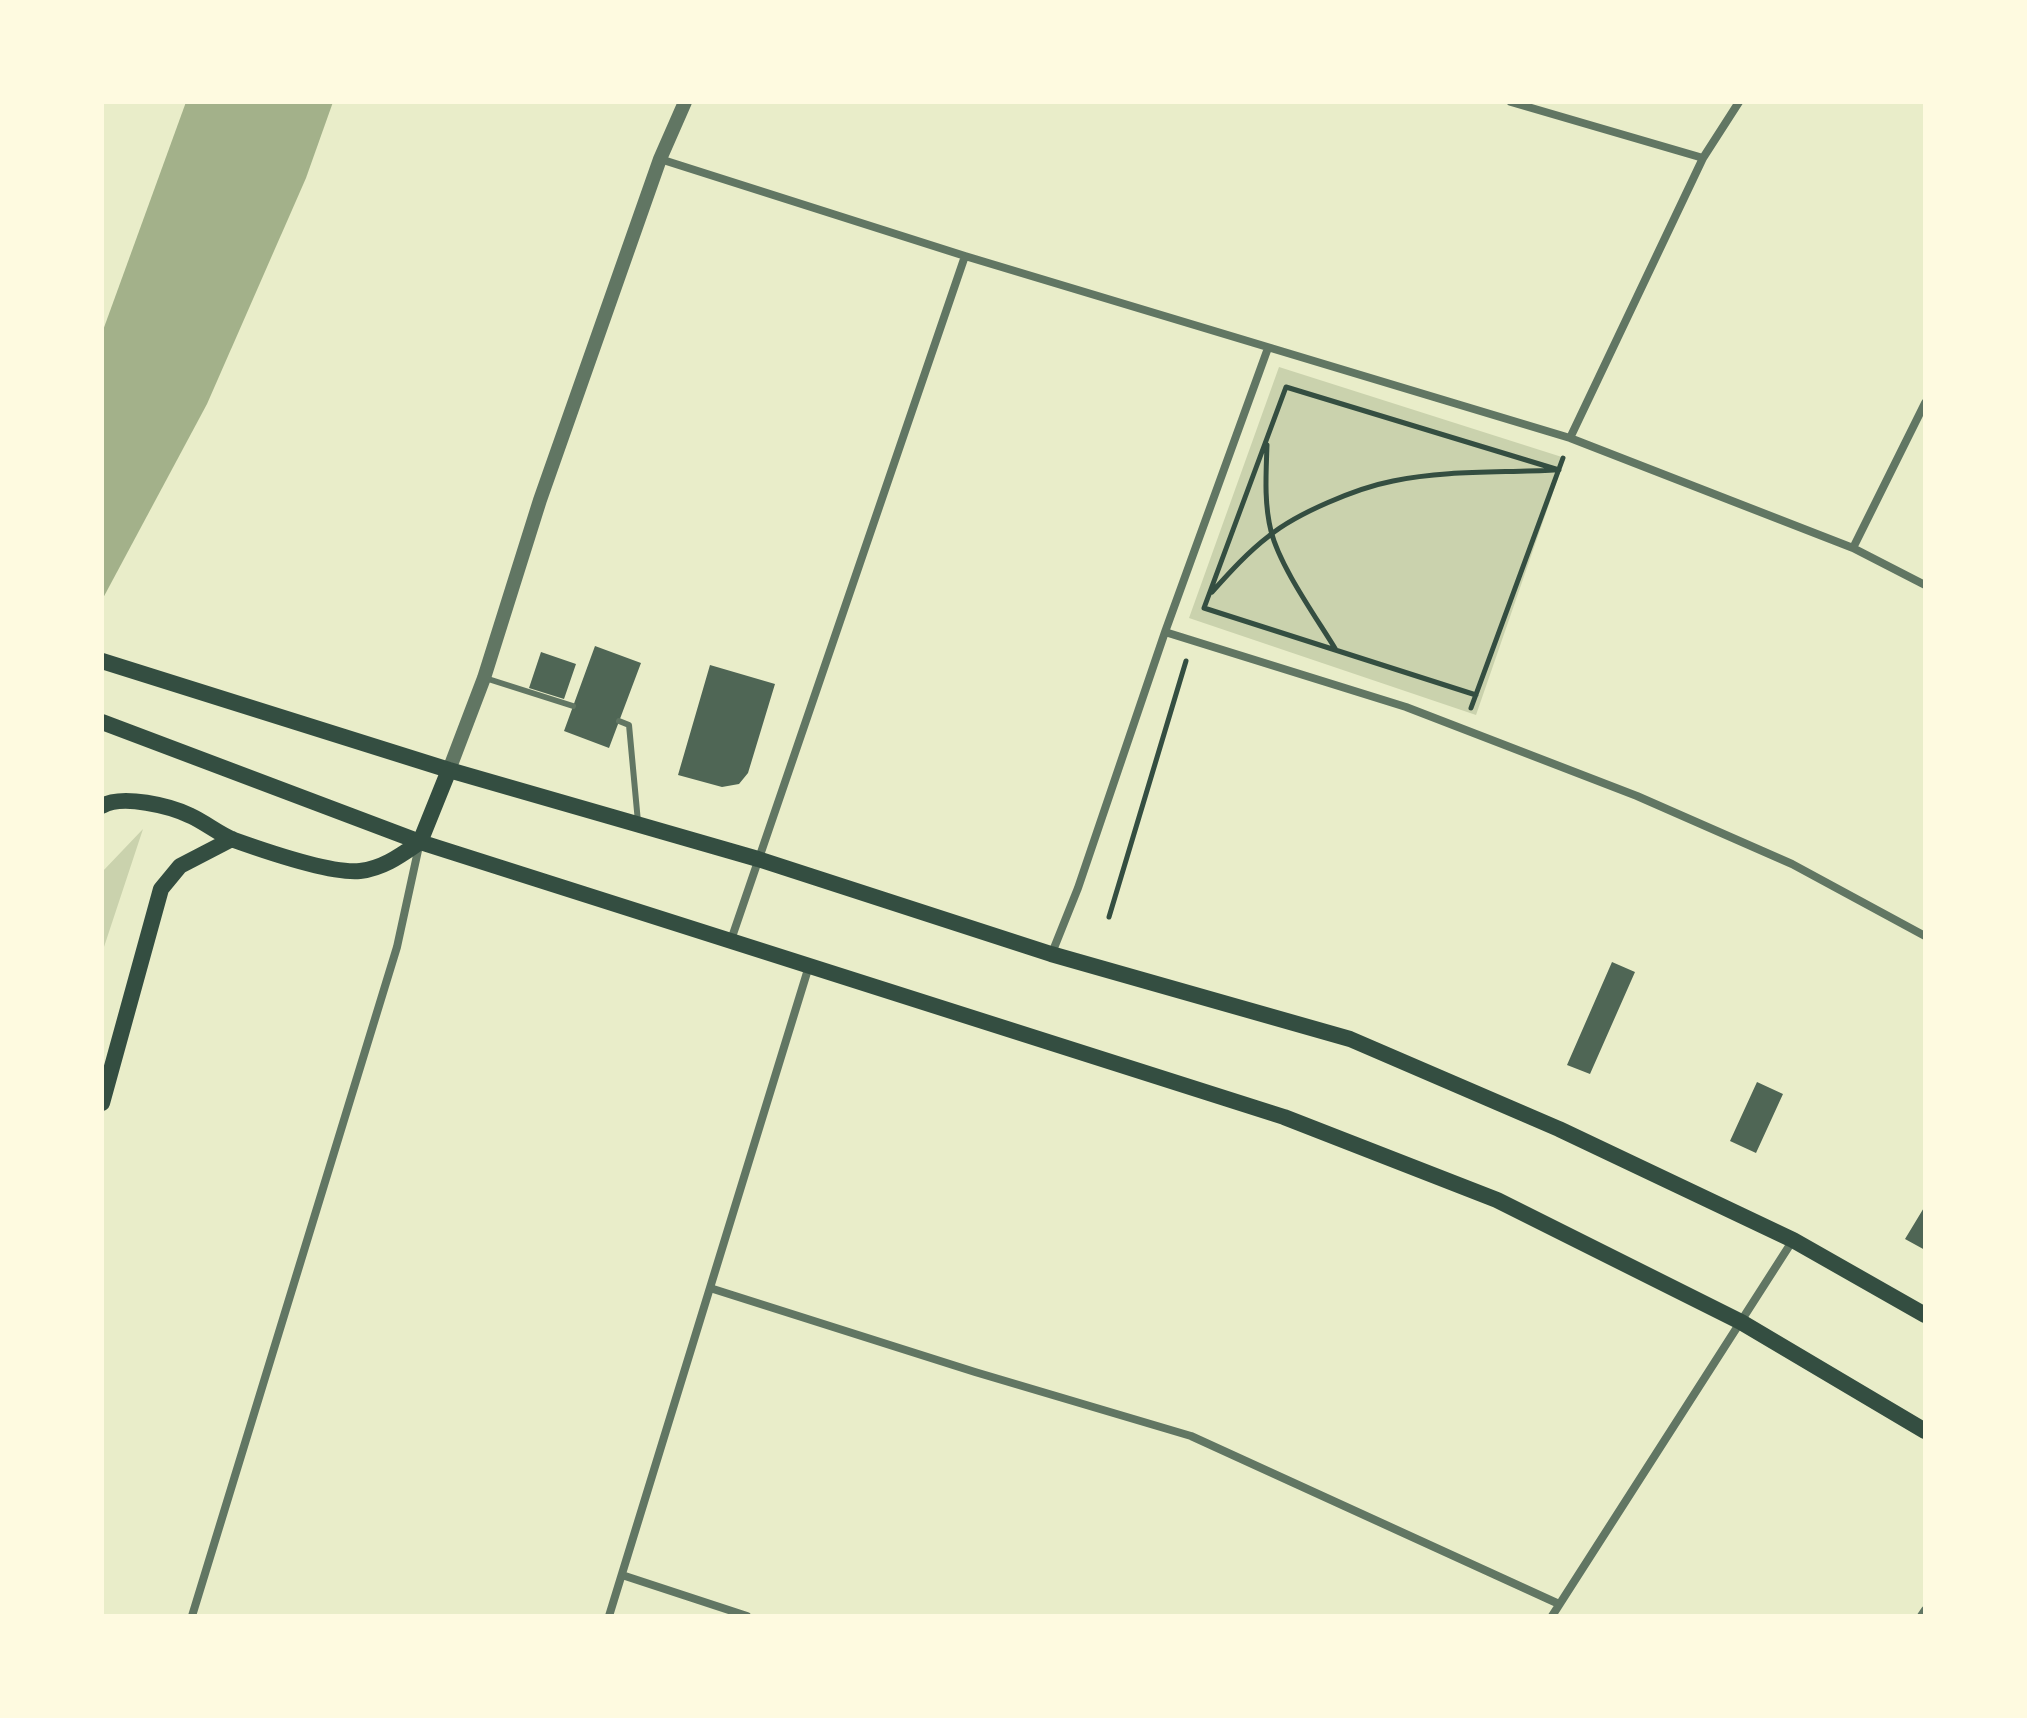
<!DOCTYPE html>
<html>
<head>
<meta charset="utf-8">
<style>
	body { margin:0 }
	#map { position:relative; width:2027px; height:1718px; overflow:hidden; background:#e9edc9; font-family:Lato,sans-serif }
	canvas { display:block }
	.frame { position:absolute; inset:0; border:104px solid #fefae0; pointer-events:none }
</style>
</head>
<body>
<div id="map">
<canvas width="2027" height="1718"></canvas>
<div class="frame"></div>
</div>
<script>
const ctx = document.querySelector('canvas').getContext('2d');
ctx.lineJoin = 'round';
function fillPath(path, color) { ctx.fillStyle = color; ctx.fill(path, 'evenodd'); }
function trace(path, color, width, dash) { ctx.strokeStyle = color; ctx.lineWidth = width; ctx.lineCap = dash ? 'butt' : 'round'; ctx.setLineDash(dash || []); ctx.stroke(path); }
const green = new Path2D(`
	M 1279,367 L 1565,458 L 1476,715 L 1189,618 Z
	M 143,829 L 102,953 L 102,872 Z`);
const water = new Path2D(`
	M 186,102 L 333,102 L 306,178 L 207,404 L 102,600 L 102,333 Z`);
const building = new Path2D(`
	M 595,646 L 641,663 L 609,748 L 564,731 Z
	M 541,652 L 576,664 L 564,699 L 529,688 Z
	M 710,665 L 775,684 L 748,773 L 739,784 L 722,787 L 678,775 Z
	M 1612,962 L 1635,972 L 1590,1074 L 1567,1065 Z
	M 1757,1082 L 1783,1094 L 1756,1153 L 1730,1141 Z
	M 1925,1206 L 1925,1250 L 1905,1239 Z`);
const path = new Path2D(`
	M 1267,445 C 1266,474 1264,503 1271,531 C 1280,567 1316,617 1336,650
	M 1212,592 C 1230,572 1248,552 1269,536 C 1297,513 1357,488 1393,481 C 1446,470 1500,473 1554,470
	M 1476,695 L 1204,608 L 1286,387 L 1559,470
	M 1471,708 L 1563,458
	M 1109,917 L 1186,661`);
const service = new Path2D(`
	M 485,678 L 573,706
	M 619,721 L 629,725 L 638,822`);
const minor = new Path2D(`
	M 1511,102 L 1703,158
	M 660,159 L 965,256 L 1570,438 L 1853,548 L 1925,585
	M 1570,438 L 1703,158 L 1739,102
	M 1853,548 L 1925,403
	M 1165,632 L 1406,707 L 1637,796 L 1792,864 L 1925,936
	M 731,940 L 965,256
	M 1052,953 L 1078,888 L 1165,632 L 1268,348
	M 710,1288 L 975,1372 L 1191,1436 L 1559,1604
	M 622,1575 L 747,1616
	M 192,1616 L 397,947 L 419,846
	M 609,1616 L 809,966
	M 1552,1616 L 1793,1240
	M 1921,1616 L 1925,1610`);
const tertiary = new Path2D(`
	M 449,770 L 484,678 L 540,500 L 660,159 L 685,102`);
const secondary = new Path2D(`
	M 102,661 L 449,770 L 758,859 L 1051,954 L 1350,1039 L 1559,1129 L 1793,1240 L 1925,1315
	M 102,722 L 420,842 L 1284,1117 L 1497,1200 L 1741,1322 L 1925,1431
	M 102,806 C 122,794 171,806 191,816 C 206,823 219,834 234,840 C 262,850 332,874 360,871 C 384,868 401,855 420,842
	M 420,842 L 449,770
	M 102,1103 L 161,889 L 180,866 L 232,839`);
fillPath(green, '#cad2ad');
fillPath(water, '#a3b18a');
fillPath(building, '#4f6655');
trace(path, '#344e41', 5);
trace(service, '#617663', 6);
trace(minor, '#617663', 8);
trace(tertiary, '#617663', 14);
trace(secondary, '#344e41', 16);
</script>
</body>
</html>
